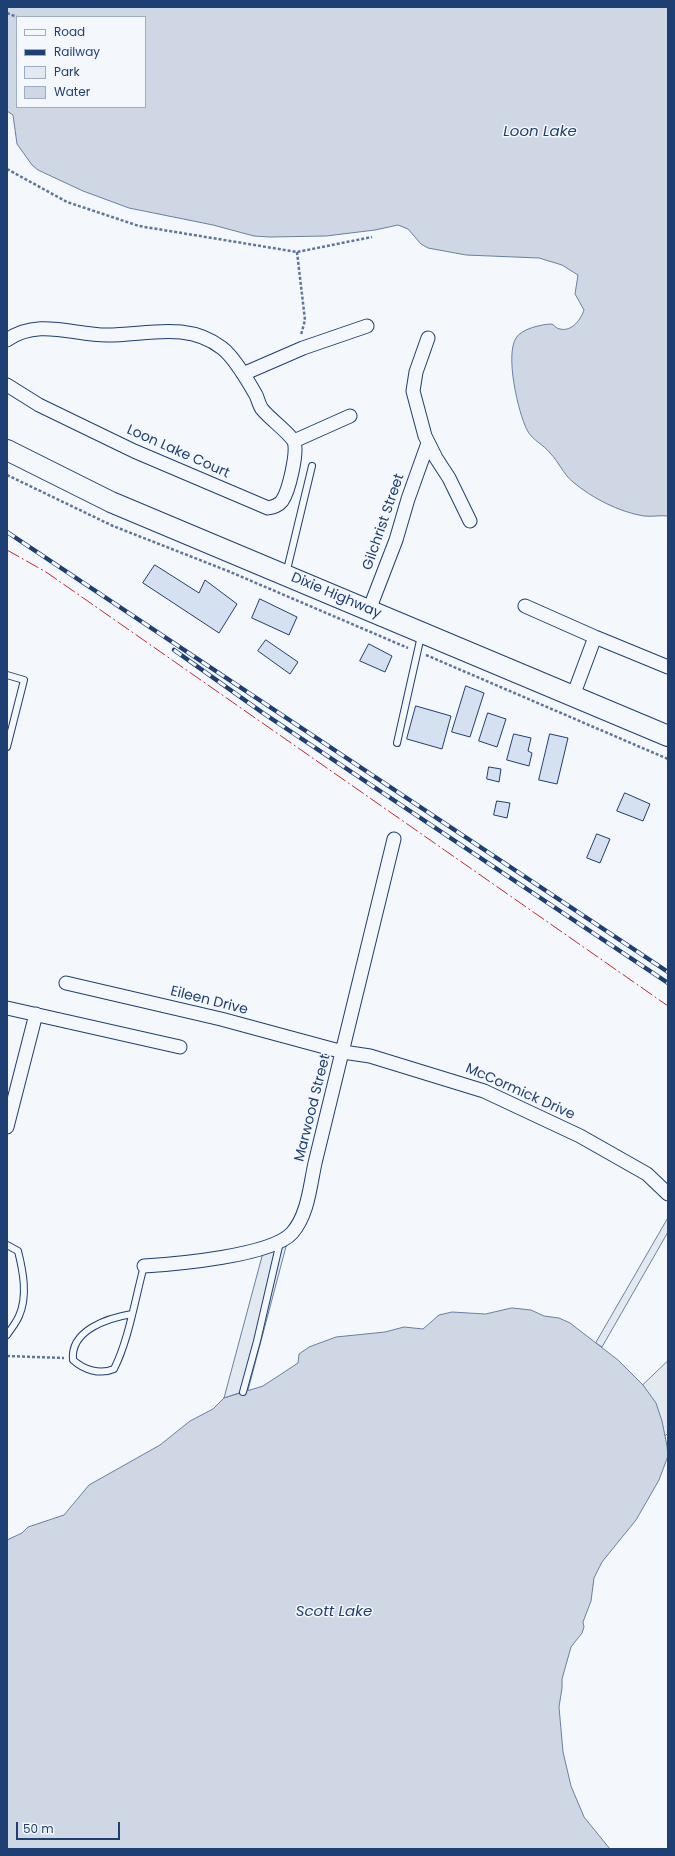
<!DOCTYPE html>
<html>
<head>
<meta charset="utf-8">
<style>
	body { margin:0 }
	#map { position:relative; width:675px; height:1856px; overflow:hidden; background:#f4f7fb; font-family:Poppins,sans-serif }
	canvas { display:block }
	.frame { position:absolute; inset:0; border:8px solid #1d3f73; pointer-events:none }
	.legend { position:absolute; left:16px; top:16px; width:130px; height:92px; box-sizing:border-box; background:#f4f7fb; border:1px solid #9eadc5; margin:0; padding:5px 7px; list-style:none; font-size:12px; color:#1d3f73 }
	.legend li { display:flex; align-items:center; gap:8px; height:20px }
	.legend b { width:20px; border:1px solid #9eadc5 }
	.scale { position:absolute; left:16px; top:1822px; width:104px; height:18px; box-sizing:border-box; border:2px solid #1d3f73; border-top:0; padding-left:5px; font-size:12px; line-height:14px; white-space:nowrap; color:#1d3f73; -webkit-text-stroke:3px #f4f7fb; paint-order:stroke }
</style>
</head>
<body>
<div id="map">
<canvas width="675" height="1856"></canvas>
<div class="frame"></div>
<ul class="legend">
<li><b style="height:5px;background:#f4f7fb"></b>Road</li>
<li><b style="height:5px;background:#1d3f73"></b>Railway</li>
<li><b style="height:11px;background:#e3e9f0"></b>Park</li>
<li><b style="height:11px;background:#cfd7e4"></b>Water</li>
</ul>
<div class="scale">50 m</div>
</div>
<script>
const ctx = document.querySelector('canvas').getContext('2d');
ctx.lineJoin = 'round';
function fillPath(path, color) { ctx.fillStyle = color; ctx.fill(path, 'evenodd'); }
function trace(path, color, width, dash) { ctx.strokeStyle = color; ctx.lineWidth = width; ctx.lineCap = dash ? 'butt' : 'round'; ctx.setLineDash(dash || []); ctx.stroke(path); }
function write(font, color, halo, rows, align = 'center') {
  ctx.font = font + ' Poppins,sans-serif'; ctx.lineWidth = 3; ctx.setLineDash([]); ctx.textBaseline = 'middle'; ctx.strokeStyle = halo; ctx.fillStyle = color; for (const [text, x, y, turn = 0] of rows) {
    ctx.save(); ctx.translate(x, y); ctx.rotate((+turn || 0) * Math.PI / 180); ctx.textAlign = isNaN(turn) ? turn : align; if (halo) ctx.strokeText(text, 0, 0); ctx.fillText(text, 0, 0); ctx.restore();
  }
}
const green = new Path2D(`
	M 668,1218 L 668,1232 L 602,1347 L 596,1343 Z
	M 288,1239 L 248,1390 L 224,1398 L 264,1249 Z
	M 668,1361 L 668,1433 L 665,1436 L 643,1385 Z`);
const water = new Path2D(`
	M 7,7 L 668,7 L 668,516 C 660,515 652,517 644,516 C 619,512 592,498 573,482 C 563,474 559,462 550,453 C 543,444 533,441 527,430 C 518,412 505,355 516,338 C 521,329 542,324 552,324 C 555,326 557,329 560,329 C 572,332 581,319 584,310 L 575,294 L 578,275 L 562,265 L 539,258 L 466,255 L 428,248 L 421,244 L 408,229 L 398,225 L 375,230 L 326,236 L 270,237 L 254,236 L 213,225 L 129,208 L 83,191 L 38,170 L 32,165 L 17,144 L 13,115 L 7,111 ZM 17,17 L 145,17 L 145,107 L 17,107 Z
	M 512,1308 L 531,1310 L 544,1316 L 559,1318 L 570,1323 L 618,1360 L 643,1385 L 656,1403 L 662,1421 L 667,1446 L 668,1456 L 659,1480 L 636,1520 L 602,1562 L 594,1578 L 591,1601 L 583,1622 L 584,1627 L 582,1633 L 571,1647 L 562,1679 L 562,1688 L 559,1707 L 563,1752 L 571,1786 L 584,1817 L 610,1849 L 7,1849 L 7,1540 L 22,1533 L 28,1527 L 64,1515 L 89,1485 L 160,1445 L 190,1421 L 213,1409 L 224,1398 L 263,1386 L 298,1363 L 299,1354 L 309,1347 L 336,1337 L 385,1332 L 404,1327 L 423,1329 L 439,1315 L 452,1312 L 485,1314 Z`);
const building = new Path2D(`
	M 155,565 L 199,593 L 205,580 L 237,604 L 219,633 L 143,583 Z
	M 260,599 L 297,617 L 289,635 L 252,618 Z
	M 266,640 L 298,662 L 290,674 L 258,651 Z
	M 369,644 L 392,656 L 385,672 L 360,661 Z
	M 466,686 L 484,693 L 470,737 L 452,732 Z
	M 416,706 L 451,716 L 442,749 L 407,739 Z
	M 488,713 L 506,719 L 497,747 L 479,741 Z
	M 514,734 L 531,738 L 528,751 L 532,753 L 529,766 L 507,760 Z
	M 550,734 L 568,738 L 557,784 L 539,780 Z
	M 489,767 L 501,769 L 499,782 L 487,779 Z
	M 625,793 L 650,804 L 643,821 L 617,811 Z
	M 497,801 L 510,803 L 507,818 L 494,815 Z
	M 597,834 L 610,839 L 600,863 L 587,858 Z`);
const path = new Path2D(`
	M 7,13 L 17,17
	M 7,169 L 67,202 L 139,226 L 297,252 L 372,237
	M 297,252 L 305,320 L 301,335
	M 7,475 L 113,526 L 228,571 L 408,648
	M 426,655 L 668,759
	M 7,1356 L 64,1358`);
const service = new Path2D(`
	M 286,574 L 312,466
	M 7,675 L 24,680 L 7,747
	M 397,743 L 421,636
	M 7,1245 L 18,1251 C 23,1271 28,1296 19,1316 C 16,1323 11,1329 7,1335
	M 132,1314 C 108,1318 70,1330 73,1360 C 84,1370 100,1375 114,1369 C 129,1339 135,1299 144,1266
	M 243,1392 L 257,1341 L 280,1242`);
const minor = new Path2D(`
	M 428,338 L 416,372 L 413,391 L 425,436 L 436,458 L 449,478 L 470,521
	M 7,340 C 38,318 73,335 107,335 C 147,335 187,321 222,348 C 234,357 248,381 256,395 C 258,399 259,405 262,409 C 271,420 285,429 294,441
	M 243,374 L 303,348 L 367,326
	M 7,385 L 39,405 L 134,451 L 268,508 C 273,507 278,506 282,501 C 289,491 298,452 294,441
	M 294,441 L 350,416
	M 525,606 L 595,637 L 668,667
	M 369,610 L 396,540 L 408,499 L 428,443
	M 573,696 L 595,637
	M 66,983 L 221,1019 L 343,1052 L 370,1056 L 484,1091 L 580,1136 L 647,1174 L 668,1194
	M 7,1008 L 180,1047
	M 7,1127 L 36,1014
	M 144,1266 C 176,1264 271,1256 292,1233 C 308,1215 310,1186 315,1163 L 394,839`);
const primary = new Path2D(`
	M 7,450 L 111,502 L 668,736`);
const rail = new Path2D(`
	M 7,532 L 668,972
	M 174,650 L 263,713 L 668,983`);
const power = new Path2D(`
	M 7,550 L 46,572 L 668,1006`);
const streetNames = [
	["Loon Lake Court",178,452,24],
	["Gilchrist Street",384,522,-71],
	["Dixie Highway",336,596,23],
	["Eileen Drive",209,1001,14],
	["McCormick Drive",520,1092,24],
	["Marwood Street",313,1108,-76]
];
const waterNames = [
	["Loon Lake",540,132],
	["Scott Lake",334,1612]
];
fillPath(green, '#e3e9f0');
trace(green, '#687fa3', 1);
fillPath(water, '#cfd7e4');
trace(water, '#687fa3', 1);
fillPath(building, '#d5e0f0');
trace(building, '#1d3f73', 1);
trace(service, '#1d3f73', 8);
trace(minor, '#1d3f73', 15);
trace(primary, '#1d3f73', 22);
trace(path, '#5e769c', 2.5, [3, 2]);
trace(service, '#f4f7fb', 6);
trace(minor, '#f4f7fb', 13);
trace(primary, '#f4f7fb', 20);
trace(rail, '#1d3f73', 4.5);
trace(rail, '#f4f7fb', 3, [9]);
trace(power, '#c62828', 1, [14, 3, 2, 3]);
write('14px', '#1d3f73', '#f4f7fb', streetNames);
write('italic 15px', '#1d3f73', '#f4f7fb', waterNames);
</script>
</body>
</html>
